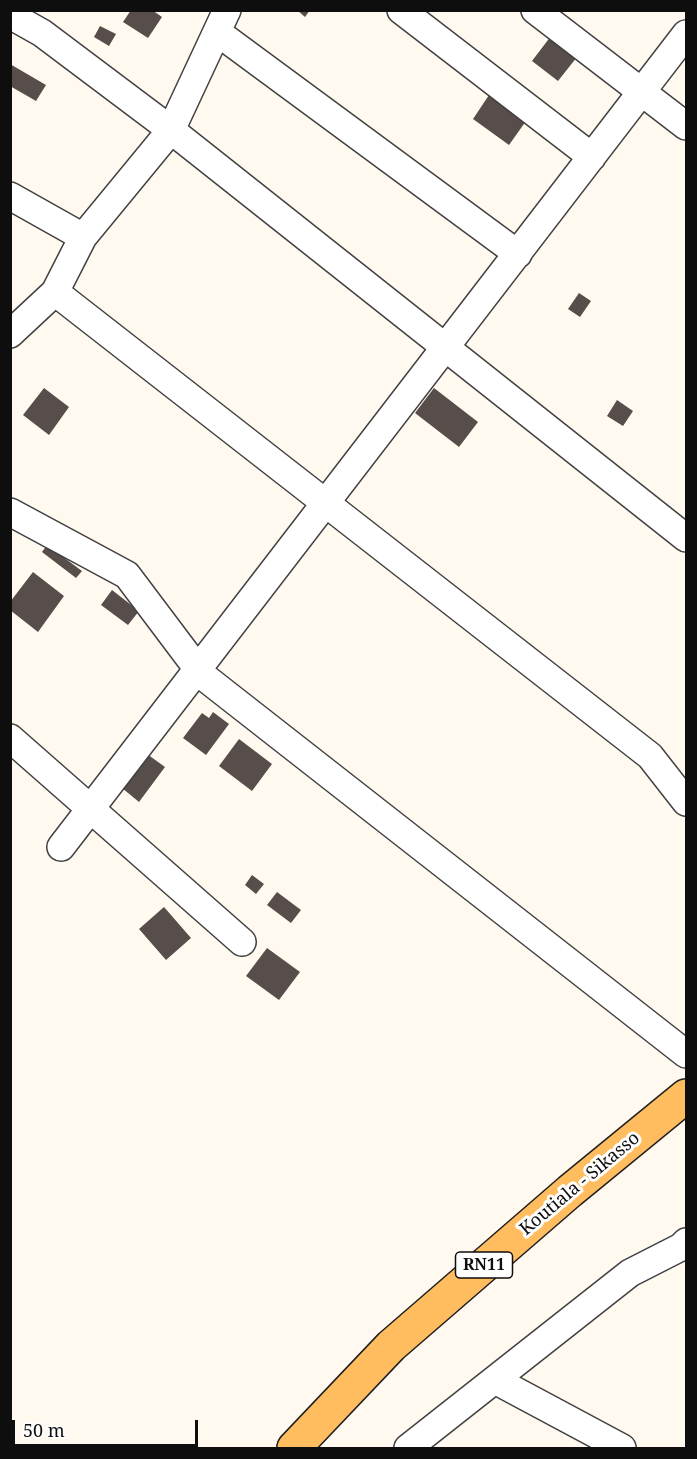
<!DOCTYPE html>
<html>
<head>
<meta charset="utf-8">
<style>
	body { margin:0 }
	#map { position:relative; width:697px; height:1459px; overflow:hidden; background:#fff9ef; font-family:"Noto Serif",serif }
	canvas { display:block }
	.frame { position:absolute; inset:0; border:12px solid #0e0e0e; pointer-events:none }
	.scale { position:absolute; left:12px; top:1420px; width:186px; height:27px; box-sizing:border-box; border:3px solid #0e0e0e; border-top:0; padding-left:8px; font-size:18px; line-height:21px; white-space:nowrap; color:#0e0e0e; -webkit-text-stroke:4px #fff; paint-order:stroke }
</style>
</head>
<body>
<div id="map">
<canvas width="697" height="1459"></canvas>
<div class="frame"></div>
<div class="scale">50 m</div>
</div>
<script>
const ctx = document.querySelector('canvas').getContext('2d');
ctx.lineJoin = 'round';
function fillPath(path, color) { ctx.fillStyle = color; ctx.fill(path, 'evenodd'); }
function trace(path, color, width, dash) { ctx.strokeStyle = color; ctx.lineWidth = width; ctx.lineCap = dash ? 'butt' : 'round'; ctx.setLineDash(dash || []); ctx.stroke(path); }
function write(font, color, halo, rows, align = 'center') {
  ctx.font = font + ' "Noto Serif",serif'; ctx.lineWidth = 6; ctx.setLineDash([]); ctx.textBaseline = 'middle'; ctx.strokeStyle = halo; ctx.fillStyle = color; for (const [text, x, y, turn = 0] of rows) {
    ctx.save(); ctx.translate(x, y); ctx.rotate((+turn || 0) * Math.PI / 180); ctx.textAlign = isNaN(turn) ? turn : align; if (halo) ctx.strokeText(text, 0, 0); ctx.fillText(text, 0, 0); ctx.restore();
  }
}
const building = new Path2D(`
	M 131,10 L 152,10 L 162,17 L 148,38 L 123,22 Z
	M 297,10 L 310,10 L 305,17 Z
	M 100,26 L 116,34 L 109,46 L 94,37 Z
	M 551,36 L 577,57 L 558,81 L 532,61 Z
	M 10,64 L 46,85 L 36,101 L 10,86 Z
	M 489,95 L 526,121 L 509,145 L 473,119 Z
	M 579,293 L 591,301 L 580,317 L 568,309 Z
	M 44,388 L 69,407 L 49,435 L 23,415 Z
	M 434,388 L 478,422 L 459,447 L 415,413 Z
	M 617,400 L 633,411 L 623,426 L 607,416 Z
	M 47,545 L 82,571 L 76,578 L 42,552 Z
	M 33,572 L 64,596 L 38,632 L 10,610 L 10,602 Z
	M 112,590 L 139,611 L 128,625 L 101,605 Z
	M 213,712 L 229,724 L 206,755 L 183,738 L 202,713 L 209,718 Z
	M 239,739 L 272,764 L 252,791 L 219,766 Z
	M 147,754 L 165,767 L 139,802 L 122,788 Z
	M 252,875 L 264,884 L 256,894 L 245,885 Z
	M 277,892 L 301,910 L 291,923 L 267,905 Z
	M 164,907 L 191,938 L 166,960 L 139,929 Z
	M 267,948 L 300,972 L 279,1000 L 246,976 Z`);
const street = new Path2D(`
	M 401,10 L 592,157
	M 535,10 L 686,126
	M 10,15 L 42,33 L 171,130 L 686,538
	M 217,32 L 518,254
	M 10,196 L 83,237
	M 55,292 L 650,756 L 686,802
	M 10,334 L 55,292 L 83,237 L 171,130 L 227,10
	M 10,512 L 127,575 L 203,676 L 686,1054
	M 10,738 L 242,942
	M 61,847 L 686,34
	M 495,1380 L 622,1448
	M 408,1448 L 630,1273 L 681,1247 L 686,1242`);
const primary = new Path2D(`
	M 294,1448 L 391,1346 L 570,1191 L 686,1096`);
const shields = [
	[484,1265,57]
];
const shieldNames = [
	["RN11",484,1265]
];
const streetNames = [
	["Koutiala - Sikasso",580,1184,-40]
];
fillPath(building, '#574d4a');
trace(street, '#414141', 30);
trace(primary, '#1f1f1f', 36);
trace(street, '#fff', 27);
trace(primary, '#ffbd5f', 33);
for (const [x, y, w] of shields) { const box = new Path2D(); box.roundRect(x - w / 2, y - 13, w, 26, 4.5); ctx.fillStyle = '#fff'; ctx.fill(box); trace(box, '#0e0e0e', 1.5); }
write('bold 16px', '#0e0e0e', null, shieldNames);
write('18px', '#0e0e0e', '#fff', streetNames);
</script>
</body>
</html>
